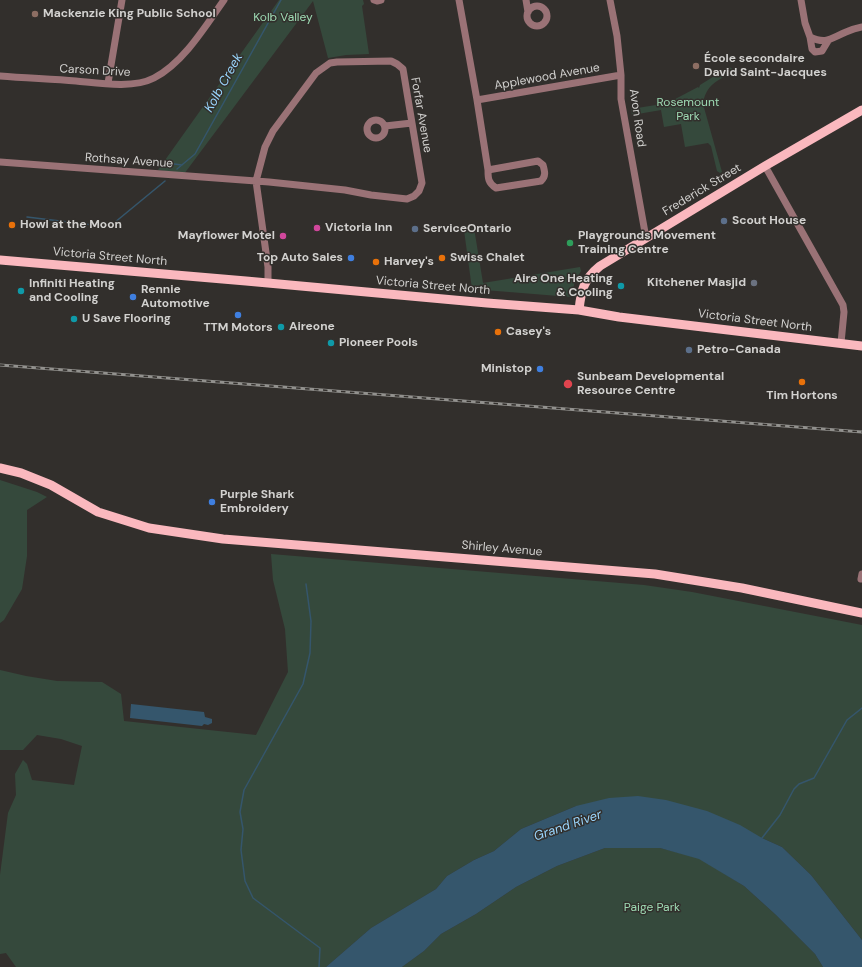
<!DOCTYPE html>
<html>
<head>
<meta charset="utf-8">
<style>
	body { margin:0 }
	canvas { display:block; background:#322f2c }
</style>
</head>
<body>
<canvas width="862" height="967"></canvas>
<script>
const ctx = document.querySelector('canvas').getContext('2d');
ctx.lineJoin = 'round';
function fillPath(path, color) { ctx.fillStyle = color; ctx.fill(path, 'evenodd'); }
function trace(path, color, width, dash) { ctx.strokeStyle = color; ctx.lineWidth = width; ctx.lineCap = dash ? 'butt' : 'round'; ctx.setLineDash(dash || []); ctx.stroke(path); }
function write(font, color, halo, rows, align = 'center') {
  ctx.font = font + ' "DM Sans",sans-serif'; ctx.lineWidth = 3; ctx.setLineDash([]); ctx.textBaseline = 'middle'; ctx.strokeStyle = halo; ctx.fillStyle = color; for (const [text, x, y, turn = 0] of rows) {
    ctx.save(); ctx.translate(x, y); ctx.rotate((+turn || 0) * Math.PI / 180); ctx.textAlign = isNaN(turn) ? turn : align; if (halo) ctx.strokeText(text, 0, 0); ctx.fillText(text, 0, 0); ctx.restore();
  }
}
const green = new Path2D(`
	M 279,0 L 363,0 L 364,4 L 362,6 L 369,54 L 346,55 L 328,58 L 313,1 L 184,174 L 158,170 Z
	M 729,67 L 733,69 L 733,73 C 718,79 705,86 703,104 L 722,172 L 720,173 L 717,171 L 711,146 L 708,143 L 685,147 L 681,124 L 664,127 L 661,110 L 632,115 L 631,109 L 656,105 L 664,105 L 698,87 L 699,88 L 700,85 Z
	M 474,228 L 483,283 L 580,267 L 581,271 L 575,281 L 571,297 L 472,289 L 464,230 Z
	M 0,480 L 37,492 L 47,497 L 27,510 L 27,556 L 22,589 L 4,620 L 0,623 Z
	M 271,554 L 644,585 L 692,592 L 862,625 L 862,940 L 811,875 L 782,847 L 762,838 L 576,806 L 521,829 L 494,851 L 474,860 L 447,876 L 436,889 L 371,928 L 326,967 L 16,967 L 6,953 L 0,954 L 0,875 L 8,813 L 16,795 L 15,774 L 23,760 L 27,764 L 32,780 L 74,785 L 82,746 L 61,739 L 37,735 L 23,750 L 0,750 L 0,670 L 26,676 L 57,681 L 102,682 L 121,694 L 124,721 L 256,735 L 288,672 L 285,629 L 273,580 Z
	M 605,848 L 660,848 L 699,858 L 744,886 L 776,915 L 815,954 L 823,967 L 402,967 L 424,951 L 441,934 L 476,914 L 516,887 L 557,866 Z`);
const water = new Path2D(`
	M 131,704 L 204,712 L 205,717 L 212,719 L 212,723 L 208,725 L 204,724 L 202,726 L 130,718 Z
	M 638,796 L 666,800 L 707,811 L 740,825 L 762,838 L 782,847 L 811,875 L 862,940 L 862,967 L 823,967 L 815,954 L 776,915 L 744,886 L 699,859 L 660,848 L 605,848 L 557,866 L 516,887 L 476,914 L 441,934 L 424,951 L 402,967 L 326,967 L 371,928 L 436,889 L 447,876 L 474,860 L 494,851 L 521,829 L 576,806 L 609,798 Z`);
const stream = new Path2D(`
	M 174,164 L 182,165
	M 177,169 L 195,154 L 281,0
	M 27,217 L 101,226 L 114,223 L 165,181
	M 306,584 L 311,621 L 310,653 L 303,684 L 244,790 L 240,812 L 243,829 L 241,850 L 245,881 L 253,898 L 320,948 L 319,967
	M 762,838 L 780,815 L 794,789 L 799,784 L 814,778 L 847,720 L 862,708`);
const minor = new Path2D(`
	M 374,0 L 377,1 L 381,0
	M 459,0 L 477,100 L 488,170 C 488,178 488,183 496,188 L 541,181 C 546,176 545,172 543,165 L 538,161 L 488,170
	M 526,0 L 528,12
	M 610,0 L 617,36 L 621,75 L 621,99 L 646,238
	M 801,0 L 805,23 L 810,37 C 827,45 831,38 846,32 C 851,30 857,28 862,27
	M527 16a10 10 0 1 1 20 0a10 10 0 1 1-20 0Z
	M 810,37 L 812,49 L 815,52 L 822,51 L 828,41
	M 0,76 C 25,78 50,79 76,81 C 98,83 133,89 154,78 C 183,63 205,27 224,0
	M 108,83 L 122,0
	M 477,100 L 621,75
	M367 129a9 9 0 1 1 18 0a9 9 0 1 1-18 0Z
	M 385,126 L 412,123
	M 0,162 L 256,181 L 269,182 L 345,190 L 371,195 L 407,199 L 414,196 L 419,191 L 422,183 L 403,69 L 397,64 L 391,61 L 337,62 L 330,63 L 316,73 L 273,131 L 265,147 L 256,181 L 268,267 L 268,283
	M 765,166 L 843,305 L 844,312 L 841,343
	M 861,579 L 862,574`);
const major = new Path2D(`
	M 0,260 L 246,281 L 487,303 L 579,310 L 619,317 L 862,346
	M 579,310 C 581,290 584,279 600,266 L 765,166 L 862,110
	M 0,468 L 21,473 L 51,485 L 98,512 L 149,528 L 223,539 L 655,574 L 742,588 L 862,613`);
const rail = new Path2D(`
	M 0,365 L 862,432`);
const markers = [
	[35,14,4,"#8d6e63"],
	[696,66,4,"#8d6e63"],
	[724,221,4,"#5c6f8a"],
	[12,225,4,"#e8710a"],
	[317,228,4,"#d1479c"],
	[415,229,4,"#5c6f8a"],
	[283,236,4,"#d1479c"],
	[570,243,4,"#2e9e5b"],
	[351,258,4,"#3f7fe0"],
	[442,258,4,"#e8710a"],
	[376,262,4,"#e8710a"],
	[754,283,4,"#6b7280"],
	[621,286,4,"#0f9aa8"],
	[21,291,4,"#0f9aa8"],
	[133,297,4,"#3f7fe0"],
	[238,315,4,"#3f7fe0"],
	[74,319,4,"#0f9aa8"],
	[281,327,4,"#0f9aa8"],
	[498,332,4,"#e8710a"],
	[331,343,4,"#0f9aa8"],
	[689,350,4,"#5c6f8a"],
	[540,369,4,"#3f7fe0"],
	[802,382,4,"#e8710a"],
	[568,384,5,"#e0444e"],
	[212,502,4,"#3f7fe0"]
];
const poiNames = [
	["Mackenzie King Public School",43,14],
	["École secondaire",704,59],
	["David Saint-Jacques",704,73],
	["Scout House",732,221],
	["Howl at the Moon",20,225],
	["Victoria Inn",325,228],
	["ServiceOntario",423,229],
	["Mayflower Motel",275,236,"right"],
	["Playgrounds Movement",578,236],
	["Training Centre",578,250],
	["Top Auto Sales",343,258,"right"],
	["Swiss Chalet",450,258],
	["Harvey's",384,262],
	["Aire One Heating",613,279,"right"],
	["& Cooling",613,293,"right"],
	["Kitchener Masjid",746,283,"right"],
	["Infiniti Heating",29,284],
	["and Cooling",29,298],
	["Rennie",141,290],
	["Automotive",141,304],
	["U Save Flooring",82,319],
	["Aireone",289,327],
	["TTM Motors",238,328,"center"],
	["Casey's",506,332],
	["Pioneer Pools",339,343],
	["Petro-Canada",697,350],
	["Ministop",532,369,"right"],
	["Sunbeam Developmental",577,377],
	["Resource Centre",577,391],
	["Tim Hortons",802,396,"center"],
	["Purple Shark",220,495],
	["Embroidery",220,509]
];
const parkNames = [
	["Kolb Valley",283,18],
	["Rosemount",688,103],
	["Park",688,117],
	["Paige Park",652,908]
];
const streetNames = [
	["Carson Drive",95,71,3],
	["Applewood Avenue",547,77,-10],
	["Forfar Avenue",421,115,80],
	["Avon Road",637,118,82],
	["Rothsay Avenue",129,161,4],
	["Frederick Street",702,190,-31],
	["Victoria Street North",110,257,5],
	["Victoria Street North",433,286,5],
	["Victoria Street North",755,321,7],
	["Shirley Avenue",502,549,5]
];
const waterNames = [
	["Kolb Creek",224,83,-61],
	["Grand River",568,826,-19]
];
fillPath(green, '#35493c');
fillPath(water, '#35566c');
trace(stream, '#35566c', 1.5);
trace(minor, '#9a7276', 7);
trace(major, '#fab8be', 9);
trace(rail, '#92918e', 3);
trace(rail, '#322f2c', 1.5, [4.5]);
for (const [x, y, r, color] of markers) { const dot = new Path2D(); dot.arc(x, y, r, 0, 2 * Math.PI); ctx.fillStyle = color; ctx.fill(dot); trace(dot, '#322f2c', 1.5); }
write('bold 12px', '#d2d1cf', '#322f2c', poiNames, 'left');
write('12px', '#9edbb4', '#322f2c', parkNames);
write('12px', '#d2d1cf', '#322f2c', streetNames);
write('italic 13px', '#99d5fd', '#322f2c', waterNames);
</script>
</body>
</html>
